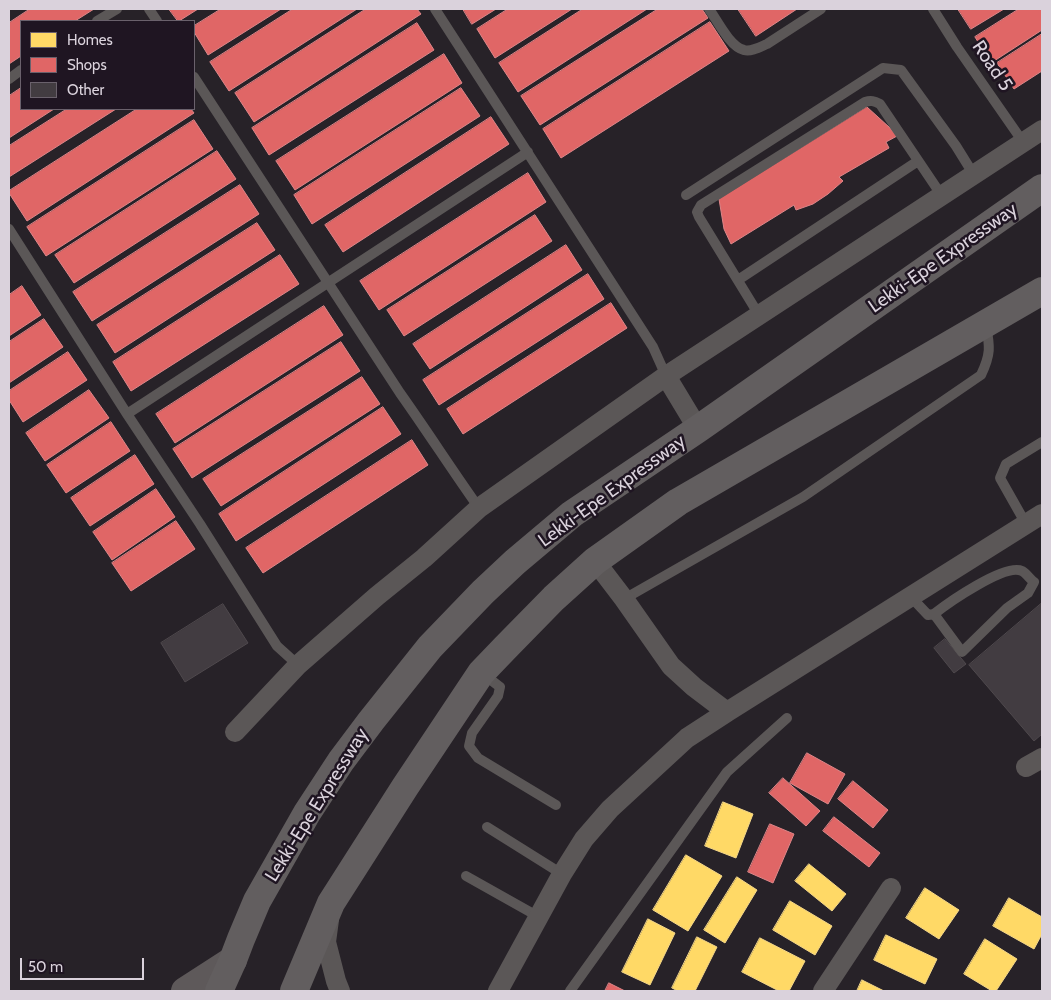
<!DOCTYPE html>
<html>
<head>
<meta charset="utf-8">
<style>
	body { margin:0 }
	#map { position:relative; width:1051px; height:1000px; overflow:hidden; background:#272228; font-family:Cabin,sans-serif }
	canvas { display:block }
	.frame { position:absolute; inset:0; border:10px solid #dad2dc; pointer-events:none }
	.legend { position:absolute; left:20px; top:20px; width:175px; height:90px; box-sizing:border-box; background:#1f1522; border:1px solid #6a616c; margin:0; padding:6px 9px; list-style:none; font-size:15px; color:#dad2dc }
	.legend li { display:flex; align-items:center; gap:10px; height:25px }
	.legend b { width:25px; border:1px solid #6a616c }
	.scale { position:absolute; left:20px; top:958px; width:124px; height:22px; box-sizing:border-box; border:2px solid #dad2dc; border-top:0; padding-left:6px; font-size:15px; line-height:18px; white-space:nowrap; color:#dad2dc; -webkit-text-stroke:4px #1f1522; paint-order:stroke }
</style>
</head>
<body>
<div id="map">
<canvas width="1051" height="1000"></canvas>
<div class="frame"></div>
<ul class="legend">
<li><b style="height:14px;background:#ffd966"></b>Homes</li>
<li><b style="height:14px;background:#e06666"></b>Shops</li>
<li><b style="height:14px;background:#423c41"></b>Other</li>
</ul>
<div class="scale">50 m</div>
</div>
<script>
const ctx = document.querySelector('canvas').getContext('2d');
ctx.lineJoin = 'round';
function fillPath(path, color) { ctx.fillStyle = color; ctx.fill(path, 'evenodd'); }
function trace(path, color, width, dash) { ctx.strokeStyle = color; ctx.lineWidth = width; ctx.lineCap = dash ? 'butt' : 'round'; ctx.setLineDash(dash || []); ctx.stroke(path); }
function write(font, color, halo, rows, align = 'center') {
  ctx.font = font + ' Cabin,sans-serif'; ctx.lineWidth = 5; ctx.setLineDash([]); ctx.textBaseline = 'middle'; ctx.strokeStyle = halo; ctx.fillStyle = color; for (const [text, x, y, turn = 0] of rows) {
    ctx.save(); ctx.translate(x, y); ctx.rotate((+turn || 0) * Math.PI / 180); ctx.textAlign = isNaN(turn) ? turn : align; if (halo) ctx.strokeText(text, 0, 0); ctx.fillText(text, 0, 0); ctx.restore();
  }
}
const homes = new Path2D(`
	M 723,802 L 753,814 L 736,858 L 705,846 Z
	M 686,855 L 722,876 L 688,931 L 653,910 Z
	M 809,864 L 846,894 L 832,911 L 795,881 Z
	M 737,877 L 757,890 L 725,943 L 704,930 Z
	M 925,888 L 959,910 L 939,939 L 906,918 Z
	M 1009,898 L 1042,917 L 1042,934 L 1034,949 L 993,926 Z
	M 790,901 L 832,926 L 815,955 L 773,930 Z
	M 648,919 L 675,933 L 650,985 L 622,972 Z
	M 886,935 L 937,959 L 925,984 L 874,960 Z
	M 697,937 L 717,947 L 695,991 L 678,991 L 672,988 Z
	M 760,938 L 805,961 L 789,991 L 779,991 L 742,972 Z
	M 985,939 L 1017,959 L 996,991 L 992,991 L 964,974 Z
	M 862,980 L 884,991 L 857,991 Z`);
const shops = new Path2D(`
	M 30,9 L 94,9 L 75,21 L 21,21 L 21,56 L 9,64 L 9,23 Z
	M 169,9 L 198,9 L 179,21 L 178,21 Z
	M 221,9 L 281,9 L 208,55 L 194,32 L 194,26 Z
	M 293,9 L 357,9 L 229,91 L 210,62 Z
	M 366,9 L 417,9 L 421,14 L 254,122 L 235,93 Z
	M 463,9 L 496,9 L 472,24 Z
	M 508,9 L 572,9 L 495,58 L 477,29 Z
	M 583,9 L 647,9 L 518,92 L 499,63 Z
	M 658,9 L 702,9 L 708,18 L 540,125 L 521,96 Z
	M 738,9 L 797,9 L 756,36 Z
	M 958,9 L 1004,9 L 971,29 Z
	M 1019,9 L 1042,9 L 1042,30 L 991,63 L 975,37 Z
	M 710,22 L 729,51 L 561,158 L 543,129 Z
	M 417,23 L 434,50 L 269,155 L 252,128 Z
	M 1042,34 L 1042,71 L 1014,89 L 997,63 Z
	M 444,54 L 462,83 L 295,190 L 276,161 Z
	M 21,88 L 21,109 L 54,109 L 9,138 L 9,96 Z
	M 461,88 L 480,116 L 312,224 L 294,195 Z
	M 867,107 L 889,127 L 897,136 L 886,142 L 889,148 L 839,177 L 843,181 L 828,194 L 813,204 L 796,210 L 794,205 L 731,244 L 724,229 L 719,199 Z
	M 67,109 L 116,109 L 9,177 L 9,146 Z
	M 137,109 L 191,109 L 194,113 L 27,221 L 9,193 L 9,191 Z
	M 491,117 L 509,144 L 343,252 L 325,225 Z
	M 194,120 L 213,149 L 46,256 L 27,227 Z
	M 217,151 L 236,179 L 74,283 L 55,255 Z
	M 528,173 L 546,202 L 379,310 L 360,281 Z
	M 240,185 L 259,214 L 92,321 L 73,292 Z
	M 535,215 L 552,241 L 404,336 L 387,310 Z
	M 257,223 L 275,250 L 115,353 L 97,325 Z
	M 566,245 L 582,270 L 430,369 L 413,344 Z
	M 280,255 L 299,284 L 131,391 L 113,362 Z
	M 588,274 L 604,299 L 439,405 L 423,380 Z
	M 22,286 L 41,315 L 9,336 L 9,295 Z
	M 611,303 L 627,328 L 463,434 L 447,409 Z
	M 324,306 L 343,335 L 175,443 L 156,414 Z
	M 44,319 L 63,347 L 9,383 L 9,342 Z
	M 341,342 L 360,371 L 192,478 L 173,449 Z
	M 68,352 L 87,380 L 23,422 L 9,400 L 9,391 Z
	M 362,377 L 380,404 L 221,506 L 203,479 Z
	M 89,390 L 109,418 L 45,461 L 26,433 Z
	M 383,407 L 401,434 L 236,541 L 219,514 Z
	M 111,422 L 130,451 L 66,493 L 47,465 Z
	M 412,440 L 428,465 L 263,573 L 246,548 Z
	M 135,455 L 154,484 L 90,526 L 71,498 Z
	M 156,489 L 175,517 L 112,560 L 93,532 Z
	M 176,521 L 195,549 L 131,591 L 112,563 Z
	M 807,753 L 845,774 L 828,804 L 790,783 Z
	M 783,778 L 820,811 L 806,826 L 769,793 Z
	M 853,781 L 888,810 L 873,828 L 838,799 Z
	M 834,817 L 880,853 L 869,867 L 823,831 Z
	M 770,824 L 794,834 L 773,883 L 748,872 Z
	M 609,983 L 625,991 L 605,991 Z`);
const building = new Path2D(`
	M 1042,603 L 1042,734 L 1034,741 L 969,665 Z
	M 223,604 L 248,643 L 185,682 L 161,643 Z
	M 945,639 L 966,664 L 954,673 L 934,648 Z`);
const lane = new Path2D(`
	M 149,9 L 157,21
	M 435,9 L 653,347 L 666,376
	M 709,9 C 717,20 730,47 744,50 C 751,52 760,47 767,44 L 821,9
	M 933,9 L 957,47 L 1023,142
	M 97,21 L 117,9
	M 194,77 L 400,393 C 427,431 452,470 479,508
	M 9,79 L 21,70
	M 686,195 L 883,68 L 901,70 L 956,146 L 974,175
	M 9,229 L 127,414 L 200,524 L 277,646 L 298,665
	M 738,280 L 918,161
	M 759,315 L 699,217 L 697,212 L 701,205 L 865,102 C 871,100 874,101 880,104 L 942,196
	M 127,414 L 528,152
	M 1026,524 L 1000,478 L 1006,464 L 1042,442
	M 910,596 L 928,615 L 934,614 C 948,603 1005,563 1022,571 C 1026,573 1030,579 1034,582 L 1028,593 L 1007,608 L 962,652 L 934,614
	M 624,599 L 803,497 L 981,375 C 991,354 990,347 986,325
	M 482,673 L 500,687 L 498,696 L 472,733 L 469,746 L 478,758 L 556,805
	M 487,827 L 562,874
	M 466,876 L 539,917
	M 570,991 L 727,772 L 787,718`);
const street = new Path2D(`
	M 666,376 L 698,429
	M 595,561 L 624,599 L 671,666 L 694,687 L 727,712 L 1042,514
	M 235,732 L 298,665 L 377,596 L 424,558 L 479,508 L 666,376 L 1042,130
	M 1026,767 L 1042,758
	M 329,920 L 326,942 L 336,981 L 340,991
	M 498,991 L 562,874 L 584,839 L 610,809 L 687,738 L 727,712
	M 823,991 L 891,888`);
const secondary = new Path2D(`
	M 185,991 L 233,960`);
const highway = new Path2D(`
	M 219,991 L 233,960 L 241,939 L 257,901 L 307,813 L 341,761 L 371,721 L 430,647 L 483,592 L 515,562 L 572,514 L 698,429 L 1042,188
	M 294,991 L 331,903 L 405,787 L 481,673 L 505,648 L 554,598 L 595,561 L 678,502 L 1042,291`);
const streetNames = [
	["Road 5",992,66,56],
	["Lekki-Epe Expressway",943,258,-35],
	["Lekki-Epe Expressway",612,491,-36],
	["Lekki-Epe Expressway",317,805,-58]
];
fillPath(homes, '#ffd966');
trace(homes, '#f4d789', 1);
fillPath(shops, '#e06666');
trace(shops, '#de8689', 1);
fillPath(building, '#423c41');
trace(building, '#4f494d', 1);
trace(lane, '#5b5757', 10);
trace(street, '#5b5757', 20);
trace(secondary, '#5e595a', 28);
trace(highway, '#625e5f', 28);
write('19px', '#dad2dc', '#1f1522', streetNames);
</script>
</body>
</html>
